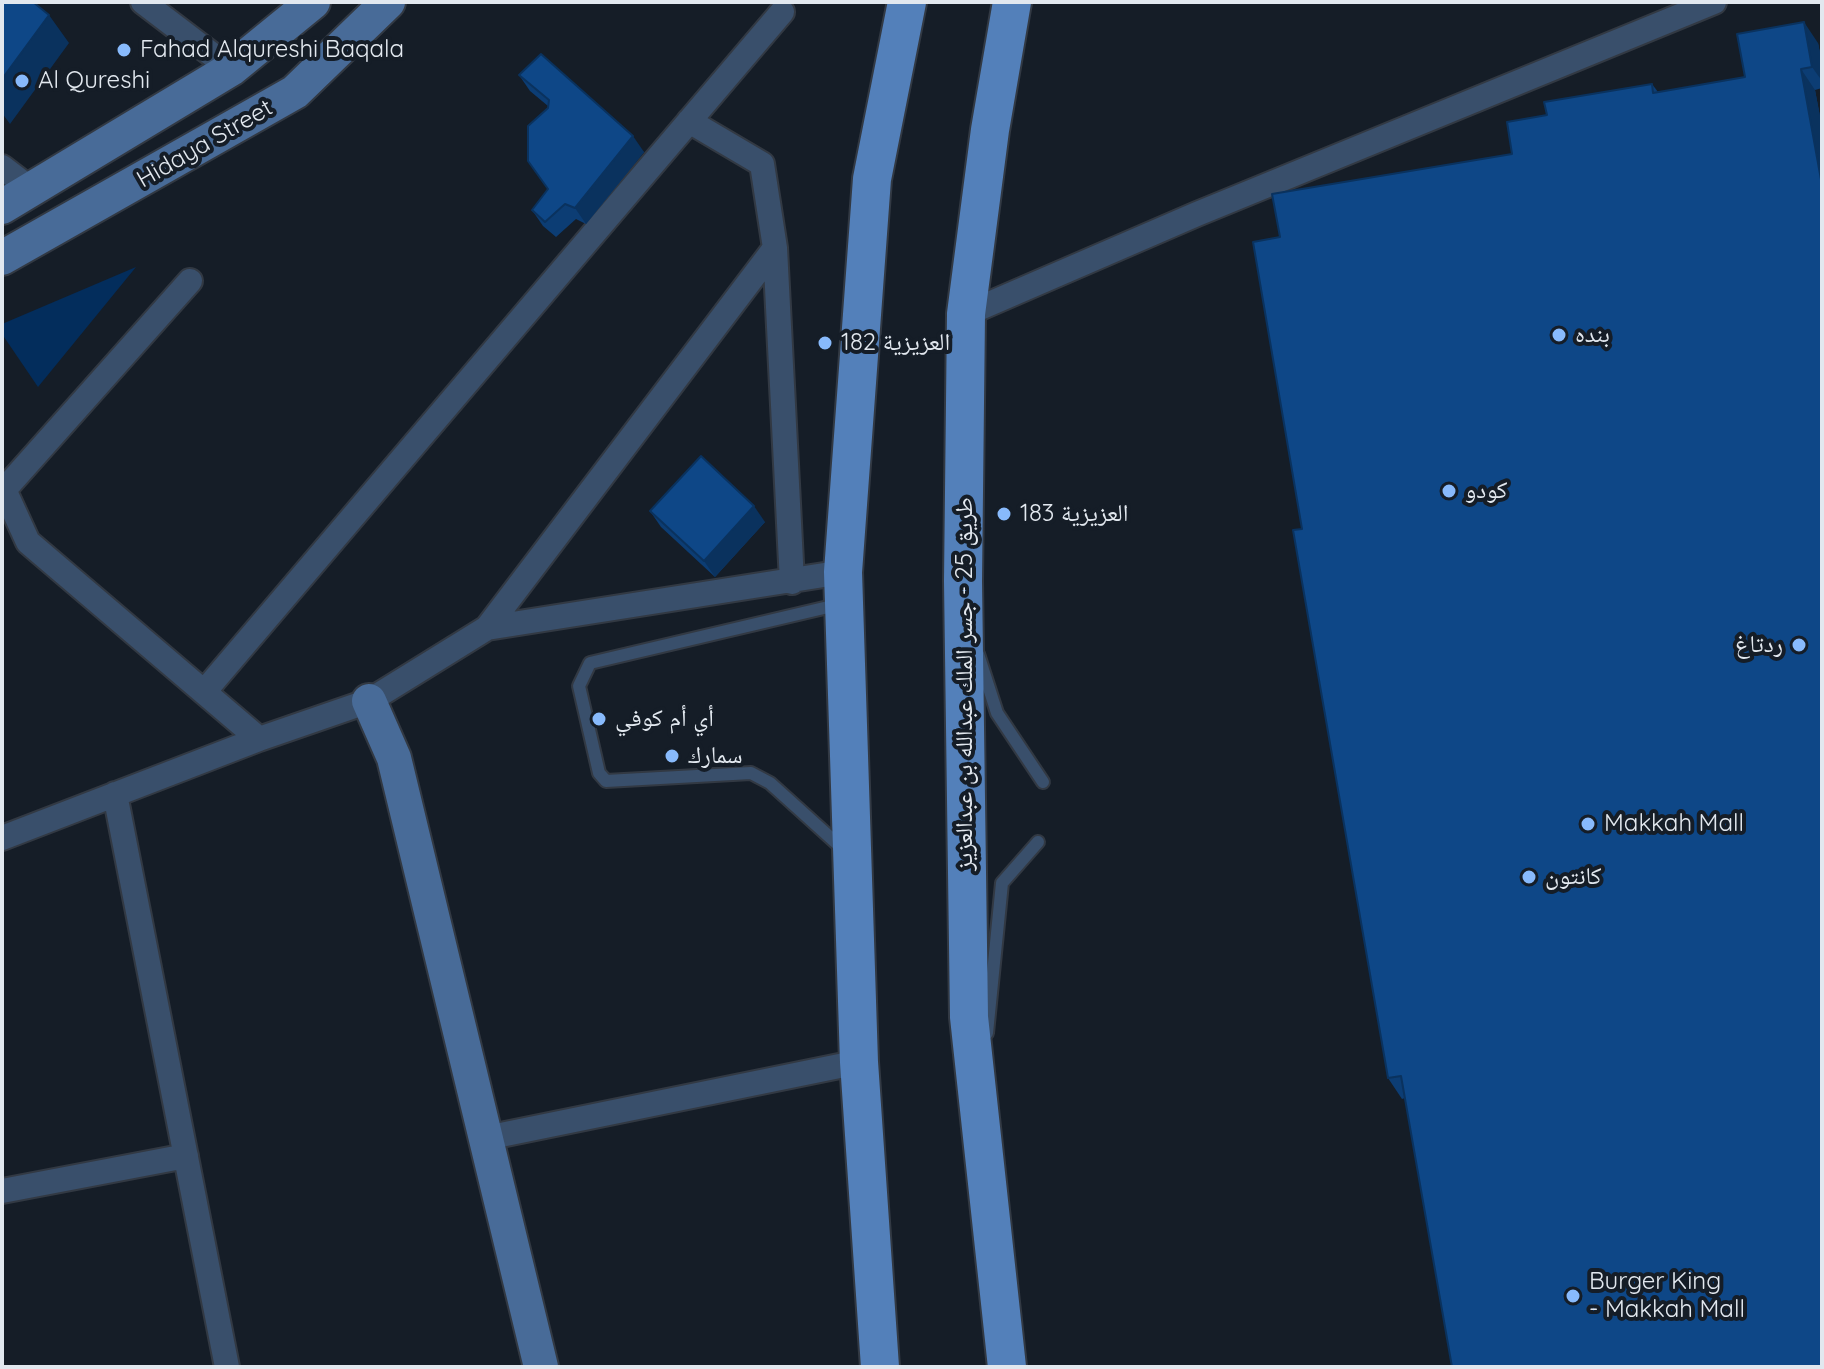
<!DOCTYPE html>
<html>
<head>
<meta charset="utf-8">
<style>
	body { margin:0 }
	#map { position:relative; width:1824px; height:1369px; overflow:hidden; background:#151d27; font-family:Quicksand,sans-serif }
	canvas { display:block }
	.frame { position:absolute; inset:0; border:4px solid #e2e8ef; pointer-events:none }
</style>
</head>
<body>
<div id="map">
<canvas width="1824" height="1369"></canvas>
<div class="frame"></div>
</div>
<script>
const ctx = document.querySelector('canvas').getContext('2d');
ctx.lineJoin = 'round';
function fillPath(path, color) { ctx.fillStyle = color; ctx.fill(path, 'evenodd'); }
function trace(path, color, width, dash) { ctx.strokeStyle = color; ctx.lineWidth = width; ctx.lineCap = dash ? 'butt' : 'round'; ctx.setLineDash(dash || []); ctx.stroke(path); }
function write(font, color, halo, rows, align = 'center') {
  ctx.font = font + ' Quicksand,"Noto Naskh Arabic",sans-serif'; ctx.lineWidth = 8; ctx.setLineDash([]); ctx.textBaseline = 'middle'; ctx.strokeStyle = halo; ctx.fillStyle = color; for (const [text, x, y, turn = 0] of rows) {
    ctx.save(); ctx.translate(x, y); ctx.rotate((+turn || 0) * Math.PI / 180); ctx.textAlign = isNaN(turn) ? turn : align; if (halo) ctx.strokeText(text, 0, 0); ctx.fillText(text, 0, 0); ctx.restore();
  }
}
const green = new Path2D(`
	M 136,267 L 38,387 L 2,334 L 2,324 Z`);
const lane = new Path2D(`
	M 841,604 L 590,663 L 579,686 L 599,773 L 606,781 L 751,773 L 770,783 L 843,849
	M 978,654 L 997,713 L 1043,782
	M 987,1033 L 1002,883 L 1038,842`);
const street = new Path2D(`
	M 143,2 L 231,69
	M 689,121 L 762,164 L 775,248 L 792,582
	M 2,167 L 32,190
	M 966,314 L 1197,214 L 1714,2
	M 2,485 L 28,542 L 259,739
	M 4,490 L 190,281
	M 487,628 L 843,572
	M 204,692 L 782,12
	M 115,794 L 227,1367
	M 2,838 L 259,739 L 369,701 L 487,628 L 775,248
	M 486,1138 L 859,1062
	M 2,1191 L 186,1156`);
const secondary = new Path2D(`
	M 2,207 L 231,69 L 313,2
	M 2,258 L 295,92 L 388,2
	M 369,701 L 394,758 L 541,1367`);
const primary = new Path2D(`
	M 880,1367 L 859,1062 L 843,572 L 872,179 L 907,2
	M 1007,1367 L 969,1017 L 963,581 L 966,314 L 990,130 L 1012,2`);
const wall = new Path2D(`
	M 1818,43 L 1822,63 L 1822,88 L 1815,90 L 1822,127 L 1822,1367 L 1452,1367 L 1405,1098 L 1402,1099 L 1388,1078 L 1302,529 L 1280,237 L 1512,154 L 1547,115 L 1652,84 L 1658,92 L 1745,77 Z
	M 519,75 L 644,152 L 586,224 L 576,219 L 556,237 L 543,226 L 532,210 L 548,190 L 548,106 L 530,91 Z
	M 650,511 L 765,522 L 715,577 L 661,527 Z`);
const shadedWall = new Path2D(`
	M 49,15 L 69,43 L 10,124 L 2,113 L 2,79 Z
	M 1804,22 L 1818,43 L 1822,63 L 1822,81 L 1812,67 Z
	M 1801,69 L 1815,90 L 1822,127 L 1822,185 Z
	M 633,136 L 644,152 L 586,224 L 575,208 Z
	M 754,506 L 765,522 L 715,577 L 704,561 Z`);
const building = new Path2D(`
	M 2,2 L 33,2 L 49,15 L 2,79 Z
	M 1804,22 L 1812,67 L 1801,69 L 1822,185 L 1822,1366 L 1452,1367 L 1401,1076 L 1388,1078 L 1293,530 L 1302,529 L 1253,242 L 1280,237 L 1272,194 L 1512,154 L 1507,122 L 1547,115 L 1544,102 L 1652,84 L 1653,93 L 1745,77 L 1737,34 Z
	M 541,54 L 633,136 L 575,208 L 565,204 L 545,222 L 532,210 L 548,189 L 528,161 L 528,126 L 548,108 L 549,100 L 519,75 Z
	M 701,456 L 754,506 L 704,561 L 650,511 Z`);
const markers = [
	[124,50,8,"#88bafc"],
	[22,81,8,"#88bafc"],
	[1559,335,8,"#88bafc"],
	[825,343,8,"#88bafc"],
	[1449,491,8,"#88bafc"],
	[1004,514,8,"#88bafc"],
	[1799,645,8,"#88bafc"],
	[599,719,8,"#88bafc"],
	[672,756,8,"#88bafc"],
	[1588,824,8,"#88bafc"],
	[1529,877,8,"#88bafc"],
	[1573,1296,8,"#88bafc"]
];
const poiNames = [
	["Fahad Alqureshi Baqala",140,50],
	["Al Qureshi",38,81],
	["بنده",1575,335],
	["العزيزية 182",841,343],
	["كودو",1465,491],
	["العزيزية 183",1020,514],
	["ردتاغ",1783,645,"right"],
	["أي أم كوفي",615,719],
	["سمارك",688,756],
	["Makkah Mall",1604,824],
	["كانتون",1545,877],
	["Burger King",1589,1282],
	["- Makkah Mall",1589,1310]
];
const streetNames = [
	["Hidaya Street",205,144,-30],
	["طريق 25 - جسر الملك عبدالله بن عبدالعزيز",965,684,-90]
];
fillPath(green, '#032d5c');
trace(lane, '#323943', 16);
trace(street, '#323943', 28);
trace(secondary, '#323943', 38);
trace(primary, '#323943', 42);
trace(lane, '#394f6b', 12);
trace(street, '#394f6b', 24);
trace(secondary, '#486b98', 34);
trace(primary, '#5380ba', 38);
fillPath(wall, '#0c3d74');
fillPath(shadedWall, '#0a325e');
fillPath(building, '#0e4787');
trace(building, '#0a325e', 2);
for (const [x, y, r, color] of markers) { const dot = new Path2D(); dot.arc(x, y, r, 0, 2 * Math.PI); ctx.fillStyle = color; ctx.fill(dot); trace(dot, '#151d27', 3); }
write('24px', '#e2e8ef', '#151d27', poiNames, 'left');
write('24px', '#e2e8ef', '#151d27', streetNames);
</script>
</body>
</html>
